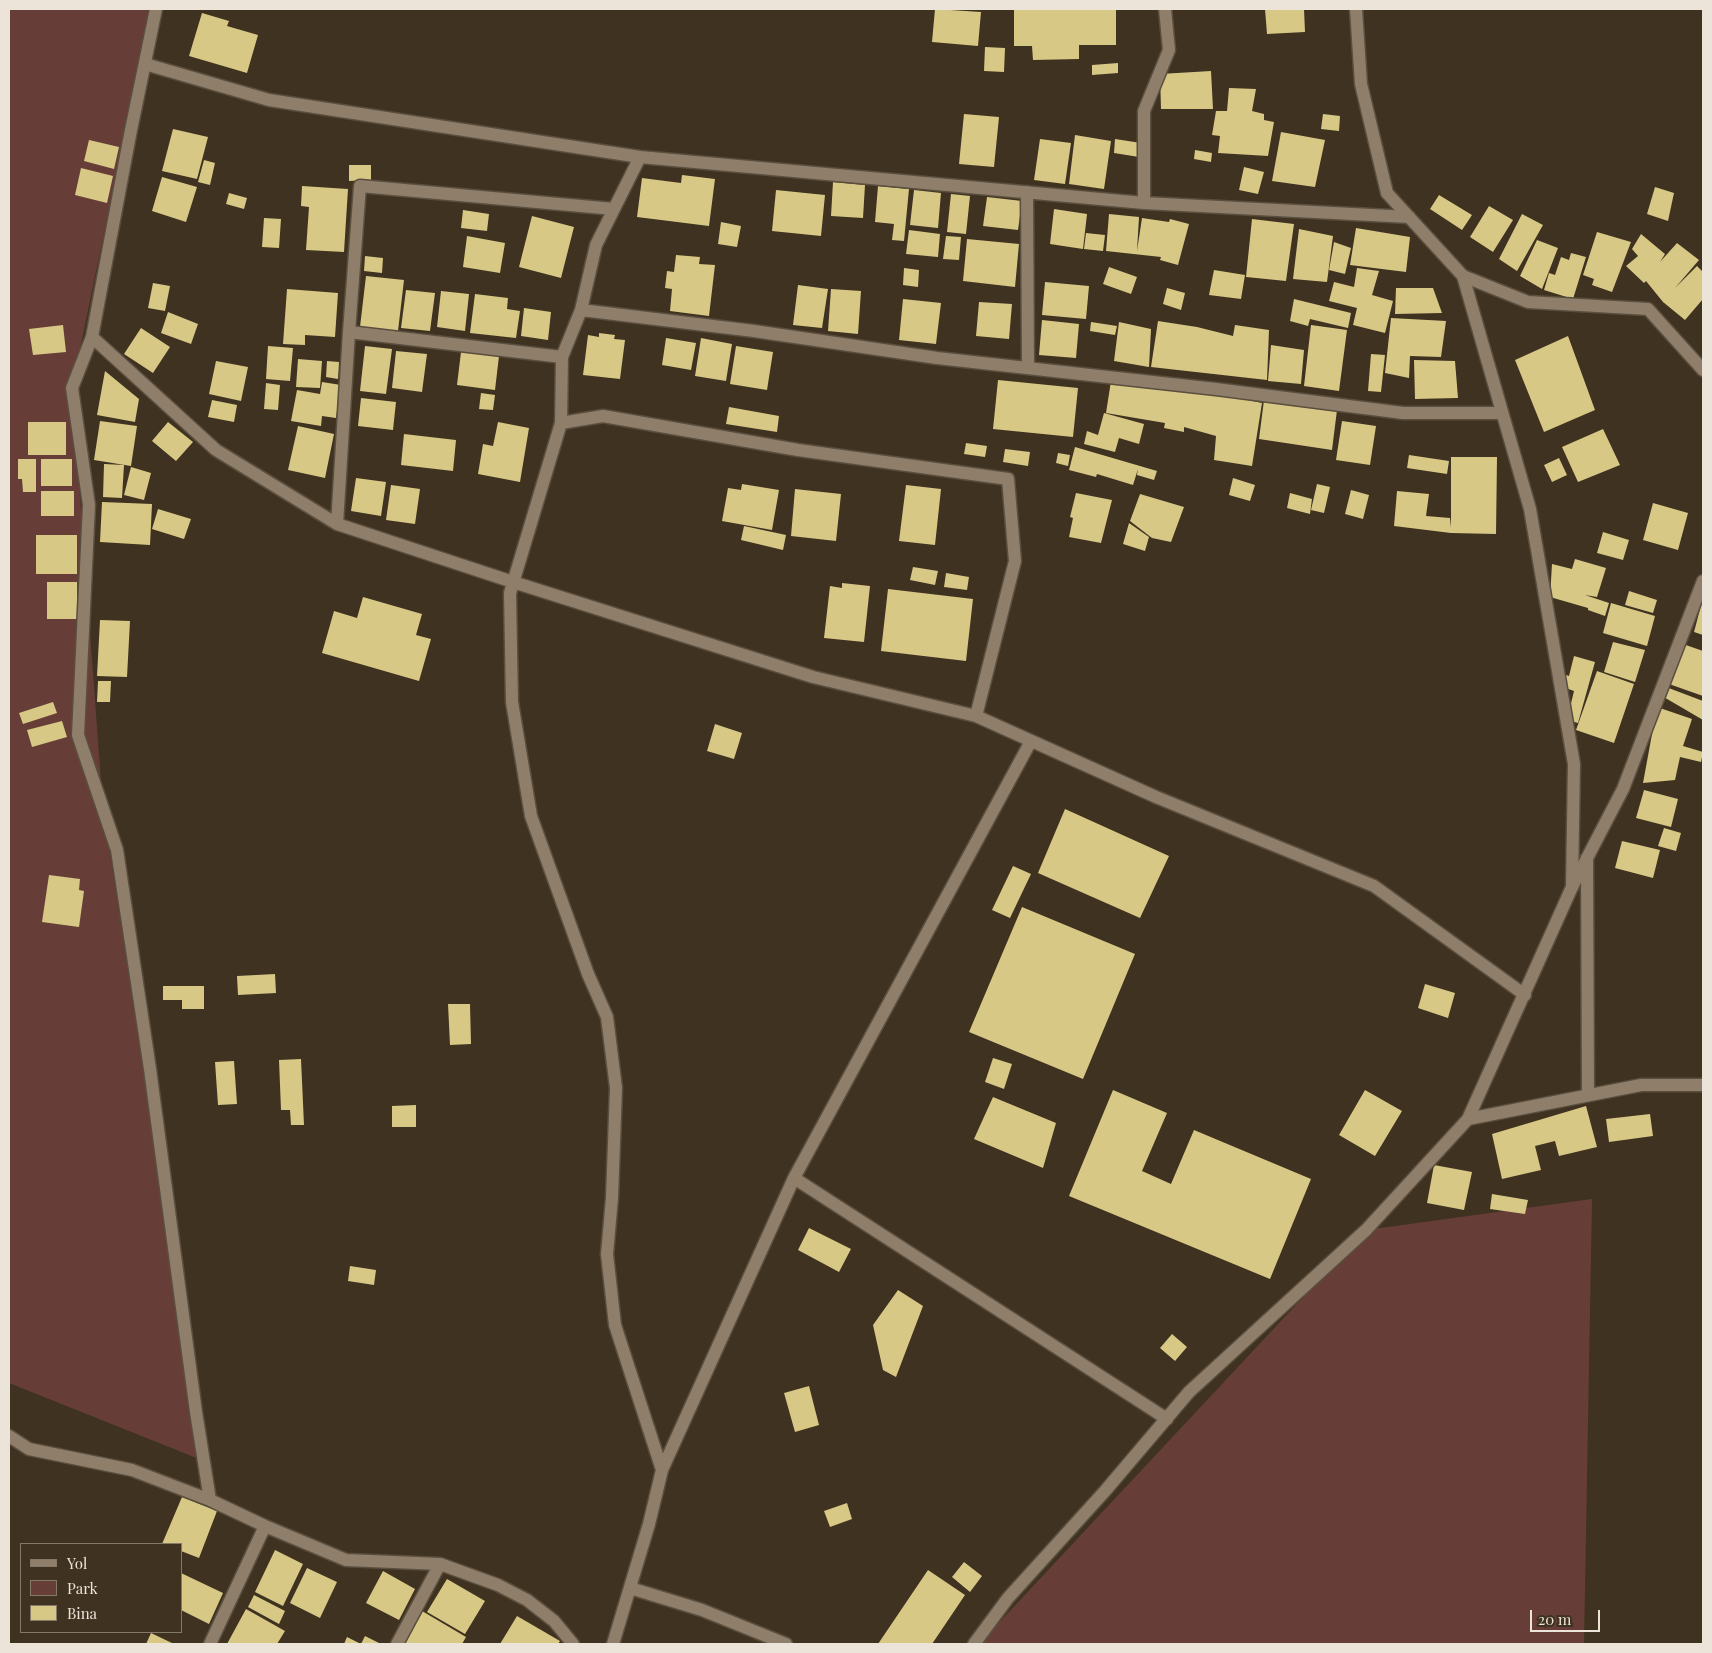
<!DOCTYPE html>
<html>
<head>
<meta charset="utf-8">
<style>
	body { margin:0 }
	#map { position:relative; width:1712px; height:1653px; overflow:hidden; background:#3f3220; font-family:"Playfair Display",serif }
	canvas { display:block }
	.frame { position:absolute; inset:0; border:10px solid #ede4d9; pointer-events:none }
	.legend { position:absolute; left:20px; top:1543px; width:162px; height:90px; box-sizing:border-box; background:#3f3220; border:1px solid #85796a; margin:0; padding:6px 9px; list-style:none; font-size:15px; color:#ede4d9 }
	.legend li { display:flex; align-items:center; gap:10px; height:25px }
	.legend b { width:25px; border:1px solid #85796a }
	.scale { position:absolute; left:1530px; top:1610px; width:70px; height:22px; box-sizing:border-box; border:2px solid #ede4d9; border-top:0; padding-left:6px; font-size:15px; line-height:18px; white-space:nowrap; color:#ede4d9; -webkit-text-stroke:4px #3f3220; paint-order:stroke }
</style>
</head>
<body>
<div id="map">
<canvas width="1712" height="1653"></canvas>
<div class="frame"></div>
<ul class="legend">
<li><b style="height:6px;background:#8e7e6a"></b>Yol</li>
<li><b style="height:14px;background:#673e37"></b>Park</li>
<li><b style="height:14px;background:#d8c886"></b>Bina</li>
</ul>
<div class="scale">20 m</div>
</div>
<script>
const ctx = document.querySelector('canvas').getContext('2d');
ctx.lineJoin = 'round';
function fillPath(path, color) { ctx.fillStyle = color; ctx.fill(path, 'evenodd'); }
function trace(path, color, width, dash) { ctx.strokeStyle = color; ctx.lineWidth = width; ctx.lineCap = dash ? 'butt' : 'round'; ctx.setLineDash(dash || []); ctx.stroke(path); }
const green = new Path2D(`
	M 9,9 L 150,9 L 72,388 L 103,809 L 204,1461 L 9,1383 Z
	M 1592,1199 L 1584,1644 L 979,1644 L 1366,1230 Z`);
const building = new Path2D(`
	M 935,9 L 981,12 L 978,46 L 932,42 Z
	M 1014,9 L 1116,9 L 1116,45 L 1079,45 L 1079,59 L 1033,60 L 1032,46 L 1014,46 Z
	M 1265,9 L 1304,9 L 1305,32 L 1267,34 Z
	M 202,13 L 229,21 L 227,26 L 258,35 L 247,73 L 189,56 Z
	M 985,47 L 1005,48 L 1004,72 L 984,71 Z
	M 1118,63 L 1118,73 L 1092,75 L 1092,65 Z
	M 1211,71 L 1213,109 L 1161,109 L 1160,74 Z
	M 1229,88 L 1256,89 L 1252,111 L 1264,114 L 1264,120 L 1274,122 L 1268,156 L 1218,153 L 1220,136 L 1212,135 L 1216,111 L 1227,111 Z
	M 964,114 L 999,117 L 994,167 L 959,164 Z
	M 1323,114 L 1340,116 L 1339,131 L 1321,129 Z
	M 173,129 L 208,137 L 197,179 L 162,171 Z
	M 1281,132 L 1325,140 L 1315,187 L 1272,181 Z
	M 1075,135 L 1111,141 L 1104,189 L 1069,184 Z
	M 1040,139 L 1071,143 L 1065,184 L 1034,180 Z
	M 1115,139 L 1141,143 L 1139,157 L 1114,153 Z
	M 89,140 L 119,147 L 114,169 L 84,161 Z
	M 1195,150 L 1212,153 L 1211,162 L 1194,159 Z
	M 204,160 L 215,163 L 210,185 L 198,182 Z
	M 349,165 L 371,165 L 371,180 L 349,181 Z
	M 1244,167 L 1264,172 L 1258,194 L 1239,190 Z
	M 81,168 L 113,176 L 107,203 L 75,195 Z
	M 682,175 L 715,179 L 709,226 L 637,217 L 642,178 L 681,183 Z
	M 162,177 L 197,187 L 186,222 L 152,211 Z
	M 833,182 L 865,185 L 863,218 L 831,216 Z
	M 302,186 L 348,189 L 344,252 L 306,250 L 309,207 L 301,206 Z
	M 878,186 L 909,189 L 904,241 L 892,240 L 894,224 L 875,222 Z
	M 1655,187 L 1674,193 L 1668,221 L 1647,214 Z
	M 776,190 L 825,195 L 821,236 L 772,231 Z
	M 914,190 L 941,193 L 938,228 L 910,225 Z
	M 229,193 L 247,198 L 244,209 L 226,204 Z
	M 951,194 L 970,196 L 966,234 L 947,232 Z
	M 1439,195 L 1472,215 L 1462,230 L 1430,209 Z
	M 987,197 L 1022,201 L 1018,230 L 983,226 Z
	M 1489,206 L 1513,220 L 1493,252 L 1470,237 Z
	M 1054,209 L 1087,214 L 1083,249 L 1050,244 Z
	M 463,210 L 489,214 L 487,231 L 461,228 Z
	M 1109,214 L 1139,217 L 1137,251 L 1142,218 L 1169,222 L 1170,219 L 1189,224 L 1178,265 L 1160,260 L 1161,257 L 1106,251 Z
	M 1522,214 L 1543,225 L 1517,271 L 1499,259 Z
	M 532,216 L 574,227 L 561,278 L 519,267 Z
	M 264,218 L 281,219 L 279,248 L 262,247 Z
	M 1252,219 L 1294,224 L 1286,281 L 1246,277 Z
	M 721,222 L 741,226 L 737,247 L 718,244 Z
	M 1356,228 L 1410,237 L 1406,272 L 1350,265 Z
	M 1299,229 L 1333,236 L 1327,282 L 1293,279 Z
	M 909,230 L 940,234 L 938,257 L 906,254 Z
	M 1597,232 L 1631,242 L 1612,292 L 1592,285 L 1594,279 L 1583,275 Z
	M 1086,233 L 1105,235 L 1103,251 L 1084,249 Z
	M 1641,234 L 1665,254 L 1660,262 L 1677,243 L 1699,260 L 1675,288 L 1697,266 L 1703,272 L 1703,299 L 1685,320 L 1663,302 L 1646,281 L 1644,283 L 1626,266 L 1638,256 L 1632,249 Z
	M 467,236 L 505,243 L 500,273 L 463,267 Z
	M 946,236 L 961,237 L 959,260 L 943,259 Z
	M 967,239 L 1019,244 L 1015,287 L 963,281 Z
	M 1537,240 L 1558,248 L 1542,289 L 1520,276 Z
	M 1334,242 L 1351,248 L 1345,274 L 1329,270 Z
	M 1571,253 L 1586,257 L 1573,299 L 1544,290 L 1549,273 L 1555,275 L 1561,257 L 1569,260 Z
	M 676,255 L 700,257 L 699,264 L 715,265 L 709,316 L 670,311 L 672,289 L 665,288 L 667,271 L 674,272 Z
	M 365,256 L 383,258 L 382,273 L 364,271 Z
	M 1109,267 L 1137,277 L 1131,294 L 1103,284 Z
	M 904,268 L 919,270 L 918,287 L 903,285 Z
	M 1357,268 L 1379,271 L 1372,295 L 1393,301 L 1385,333 L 1353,325 L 1357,308 L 1329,301 L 1334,282 L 1354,287 Z
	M 1214,270 L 1245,275 L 1241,299 L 1209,295 Z
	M 366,276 L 404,280 L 398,331 L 360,327 Z
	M 1045,282 L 1089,286 L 1086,319 L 1042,315 Z
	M 153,283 L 170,286 L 165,311 L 148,308 Z
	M 798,285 L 828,289 L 822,328 L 793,325 Z
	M 1167,288 L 1185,293 L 1181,310 L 1163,304 Z
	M 1396,288 L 1433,288 L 1442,313 L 1395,314 Z
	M 287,289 L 338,293 L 335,337 L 305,335 L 305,345 L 283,344 Z
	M 831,289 L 861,291 L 858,334 L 828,331 Z
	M 406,290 L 435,293 L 430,331 L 401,328 Z
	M 441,291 L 469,294 L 465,331 L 437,327 Z
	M 475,294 L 508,298 L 507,309 L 520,311 L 516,338 L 470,333 Z
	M 903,299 L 941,303 L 936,344 L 899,340 Z
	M 1294,299 L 1351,313 L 1348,328 L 1310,319 L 1308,326 L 1290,321 Z
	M 979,302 L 1012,304 L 1009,339 L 976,336 Z
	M 524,308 L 551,312 L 548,340 L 521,336 Z
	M 168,312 L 198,324 L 191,344 L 161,333 Z
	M 1391,318 L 1446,321 L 1441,357 L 1410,356 L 1409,378 L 1385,373 Z
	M 1042,320 L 1079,324 L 1076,358 L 1039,355 Z
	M 1158,321 L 1197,327 L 1233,336 L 1235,325 L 1269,330 L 1267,380 L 1151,367 Z
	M 1091,322 L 1117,326 L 1115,335 L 1090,331 Z
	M 1119,322 L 1151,329 L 1149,367 L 1114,361 Z
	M 63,325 L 66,352 L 33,355 L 29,329 Z
	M 1311,325 L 1347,330 L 1339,391 L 1304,386 Z
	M 141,328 L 170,347 L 153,373 L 124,354 Z
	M 599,333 L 615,335 L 614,339 L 625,340 L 620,379 L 583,375 L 588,335 L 599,337 Z
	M 1568,336 L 1595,410 L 1544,432 L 1515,360 Z
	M 666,338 L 696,343 L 691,370 L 662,365 Z
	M 701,338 L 732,344 L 726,381 L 695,376 Z
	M 1271,345 L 1304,350 L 1301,384 L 1268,381 Z
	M 268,346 L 293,348 L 290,381 L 266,379 Z
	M 365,346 L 392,349 L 386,394 L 360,391 Z
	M 736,346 L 773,352 L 767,390 L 730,384 Z
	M 396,351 L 427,354 L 422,392 L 392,388 Z
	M 461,352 L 499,356 L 495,390 L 457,385 Z
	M 1371,354 L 1385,355 L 1381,392 L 1368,391 Z
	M 298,359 L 322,361 L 320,388 L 296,387 Z
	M 1414,360 L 1455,361 L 1458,398 L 1415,399 Z
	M 216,361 L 248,367 L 241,401 L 209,394 Z
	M 327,361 L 339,362 L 338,379 L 326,377 Z
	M 105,371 L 139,399 L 135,422 L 97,415 Z
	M 998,380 L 1078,388 L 1073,437 L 993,429 Z
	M 1111,381 L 1220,394 L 1262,403 L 1252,466 L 1214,460 L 1216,436 L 1184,427 L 1184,432 L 1164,428 L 1165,423 L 1106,413 Z
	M 322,382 L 341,385 L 336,418 L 322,416 L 321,426 L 291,421 L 297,390 L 320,394 Z
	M 266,383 L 280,385 L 278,410 L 264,409 Z
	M 481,393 L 495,395 L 493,410 L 479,409 Z
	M 361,398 L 396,402 L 393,430 L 358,426 Z
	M 212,400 L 237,405 L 234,422 L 208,417 Z
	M 1264,400 L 1337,410 L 1332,450 L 1259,439 Z
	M 729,407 L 779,416 L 777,432 L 726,424 Z
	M 1104,413 L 1144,424 L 1139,444 L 1119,438 L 1115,452 L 1084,444 L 1087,431 L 1098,435 Z
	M 100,421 L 137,426 L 131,466 L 94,460 Z
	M 1342,421 L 1376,426 L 1370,465 L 1336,460 Z
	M 28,422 L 66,422 L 66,455 L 28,455 Z
	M 168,422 L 193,442 L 176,461 L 152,441 Z
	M 498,422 L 529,428 L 520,482 L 478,474 L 483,444 L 493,446 Z
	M 298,426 L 334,434 L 325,478 L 288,470 Z
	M 1603,429 L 1620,465 L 1578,482 L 1562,447 Z
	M 404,434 L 456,440 L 453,471 L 401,465 Z
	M 966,443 L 987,446 L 985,457 L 964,454 Z
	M 1075,447 L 1157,471 L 1154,480 L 1137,475 L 1138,469 L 1133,485 L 1097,474 L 1096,477 L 1069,470 Z
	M 1005,449 L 1030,452 L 1028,466 L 1003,462 Z
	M 1058,453 L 1070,455 L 1068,466 L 1056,463 Z
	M 1409,455 L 1449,461 L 1447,474 L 1407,468 Z
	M 1451,457 L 1497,457 L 1496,534 L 1451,533 L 1394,526 L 1397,491 L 1429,494 L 1426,516 L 1450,518 L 1451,528 Z
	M 1559,458 L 1567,475 L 1552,482 L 1544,465 Z
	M 18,459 L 36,459 L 36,492 L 23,492 L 22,479 L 18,479 Z
	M 41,459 L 72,459 L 72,486 L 41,486 Z
	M 104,464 L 124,465 L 122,498 L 103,497 Z
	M 131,467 L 151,473 L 144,500 L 124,495 Z
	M 356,478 L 386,482 L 381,516 L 351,511 Z
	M 1233,478 L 1255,485 L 1250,501 L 1229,495 Z
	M 742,484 L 779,490 L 772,530 L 722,521 L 728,488 L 741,490 Z
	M 1317,484 L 1330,487 L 1324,513 L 1311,510 Z
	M 391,485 L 420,489 L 415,524 L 386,520 Z
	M 906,485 L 941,489 L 935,545 L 899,541 Z
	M 795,489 L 841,494 L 836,541 L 791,536 Z
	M 1351,490 L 1369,495 L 1363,519 L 1345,514 Z
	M 41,491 L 74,491 L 74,516 L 41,516 Z
	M 1076,493 L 1112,500 L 1101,543 L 1069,537 L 1073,518 L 1070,517 Z
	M 1290,493 L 1312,499 L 1310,514 L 1287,508 Z
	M 1140,494 L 1184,507 L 1171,542 L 1152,538 L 1130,521 Z
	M 102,502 L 152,504 L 150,545 L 100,542 Z
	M 1653,503 L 1688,513 L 1678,550 L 1643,540 Z
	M 158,509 L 191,519 L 184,539 L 152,529 Z
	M 1129,523 L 1149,537 L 1145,551 L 1123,544 Z
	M 744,526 L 786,535 L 783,550 L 741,540 Z
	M 1603,532 L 1629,540 L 1623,560 L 1597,553 Z
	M 36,535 L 77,535 L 77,574 L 36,574 Z
	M 1575,559 L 1606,568 L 1597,597 L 1585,595 L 1609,603 L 1605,616 L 1588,610 L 1588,608 L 1550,597 L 1552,564 L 1572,569 Z
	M 913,567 L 938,571 L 935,585 L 910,580 Z
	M 946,573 L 969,577 L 967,590 L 944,587 Z
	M 47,582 L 77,582 L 77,619 L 47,619 Z
	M 842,583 L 870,586 L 864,642 L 824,638 L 830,586 L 842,588 Z
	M 888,589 L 973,599 L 966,661 L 881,651 Z
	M 1629,591 L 1657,600 L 1653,613 L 1625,605 Z
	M 363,597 L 422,614 L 416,635 L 431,639 L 419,681 L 322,653 L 334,611 L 357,618 Z
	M 1703,598 L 1703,635 L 1694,632 Z
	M 1611,603 L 1655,616 L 1647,646 L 1603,633 Z
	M 100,620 L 130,621 L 127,677 L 97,676 Z
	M 1613,642 L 1645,650 L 1635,682 L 1604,672 Z
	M 1683,644 L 1703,651 L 1703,696 L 1669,684 Z
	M 1574,656 L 1595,662 L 1578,723 L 1567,720 L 1574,691 L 1560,686 L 1563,674 L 1569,676 Z
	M 1597,671 L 1634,684 L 1614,743 L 1576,730 Z
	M 98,681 L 111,681 L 110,702 L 97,702 Z
	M 1666,687 L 1703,701 L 1703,720 L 1662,696 Z
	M 53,702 L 57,713 L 23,724 L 19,713 Z
	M 1657,707 L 1692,719 L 1683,746 L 1703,752 L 1701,762 L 1680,757 L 1675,780 L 1643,783 Z
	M 62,721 L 67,737 L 32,747 L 27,730 Z
	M 715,724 L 742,733 L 734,759 L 707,751 Z
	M 1644,790 L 1678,799 L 1671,827 L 1636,818 Z
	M 1065,809 L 1169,856 L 1140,918 L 1038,873 Z
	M 1664,828 L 1681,833 L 1676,851 L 1658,846 Z
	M 1622,841 L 1660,850 L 1653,878 L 1615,868 Z
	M 1013,866 L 1031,874 L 1010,918 L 992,910 Z
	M 49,875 L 80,879 L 79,890 L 84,891 L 79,927 L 42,922 Z
	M 1022,907 L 1135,954 L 1083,1079 L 969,1032 Z
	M 275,974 L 276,993 L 238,995 L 237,976 Z
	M 1425,984 L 1455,993 L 1448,1018 L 1418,1008 Z
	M 163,986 L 204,986 L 204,1009 L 182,1009 L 182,1000 L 163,1000 Z
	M 448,1004 L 470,1004 L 471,1044 L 450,1045 Z
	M 993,1058 L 1012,1064 L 1004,1089 L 985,1082 Z
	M 301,1059 L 304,1125 L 291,1125 L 290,1110 L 281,1110 L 279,1060 Z
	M 234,1061 L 237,1104 L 218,1105 L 215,1062 Z
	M 1113,1090 L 1167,1113 L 1142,1171 L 1171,1184 L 1194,1130 L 1311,1179 L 1270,1279 L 1069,1196 Z
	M 1365,1090 L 1402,1111 L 1375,1156 L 1339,1135 Z
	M 993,1097 L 1056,1123 L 1043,1168 L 974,1139 Z
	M 416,1105 L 416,1127 L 392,1127 L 392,1106 Z
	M 1586,1106 L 1597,1147 L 1559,1156 L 1555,1141 L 1535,1146 L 1541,1170 L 1502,1179 L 1492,1134 Z
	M 1650,1114 L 1653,1136 L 1609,1142 L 1606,1119 Z
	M 1434,1165 L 1472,1172 L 1464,1210 L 1427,1203 Z
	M 1492,1194 L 1528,1200 L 1525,1214 L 1490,1209 Z
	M 809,1228 L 851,1249 L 839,1272 L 798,1250 Z
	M 350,1266 L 376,1270 L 374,1285 L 348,1281 Z
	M 898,1290 L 923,1306 L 896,1377 L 883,1370 L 873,1325 Z
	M 1172,1334 L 1187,1347 L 1175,1361 L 1160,1348 Z
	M 809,1386 L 819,1425 L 795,1432 L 784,1393 Z
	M 182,1497 L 217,1511 L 199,1558 L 181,1551 L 181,1544 L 162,1544 Z
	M 847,1503 L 852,1519 L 830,1527 L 824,1511 Z
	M 275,1550 L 303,1564 L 283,1606 L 255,1592 Z
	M 964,1562 L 982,1576 L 970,1592 L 952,1577 Z
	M 307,1568 L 337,1582 L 320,1618 L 290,1603 Z
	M 928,1570 L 965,1595 L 932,1644 L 878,1644 Z
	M 383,1571 L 415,1589 L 399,1620 L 366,1603 Z
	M 181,1573 L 223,1593 L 209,1624 L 181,1610 Z
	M 447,1579 L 485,1601 L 465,1634 L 427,1612 Z
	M 254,1595 L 285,1611 L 279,1624 L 248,1607 Z
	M 246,1609 L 285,1631 L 277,1644 L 227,1644 Z
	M 422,1611 L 466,1637 L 462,1644 L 402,1644 Z
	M 517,1616 L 560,1641 L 558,1644 L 500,1644 Z
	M 151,1633 L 174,1644 L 146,1644 Z
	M 365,1636 L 381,1644 L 344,1644 L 347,1637 L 361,1644 Z`);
const minor = new Path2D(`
	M 156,9 L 130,135 L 92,337 L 72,388 L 89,505 L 78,735 L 117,850 L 150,1069 L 196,1412 L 210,1500
	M 1165,9 L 1169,50 L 1144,111 L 1144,203 L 1409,217
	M 145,64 L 269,100 L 640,157
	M 1027,192 L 1028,368
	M 1463,276 L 1528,302 L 1648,309 L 1703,370
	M 581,310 L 754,331 L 937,358 L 1216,389 L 1403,413 L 1502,413
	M 349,332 L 360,186 L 614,209
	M 92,337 L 216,450 L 337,524 L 513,582 L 813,677 L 976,716 L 1015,561 L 1008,479 L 798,450 L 603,416 L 561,423
	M 337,524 L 349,332 L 562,357
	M 976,716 L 1156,797 L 1374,886 L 1525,995
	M 1572,887 L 1623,789 L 1703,581
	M 1468,1119 L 1641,1085 L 1703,1085
	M 794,1178 L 1167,1419
	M 9,1436 L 29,1449 L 132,1470 L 210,1500 L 265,1526 L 346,1560 L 440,1564 L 498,1585 L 527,1600 L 554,1621 L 573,1644
	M 662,1470 L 794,1178 L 1031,741
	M 630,1588 L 702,1610 L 786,1644
	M 210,1644 L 265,1526
	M 397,1644 L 440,1564
	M 613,1644 L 649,1524 L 662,1470 L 615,1325 L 607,1254 L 612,1198 L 616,1088 L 607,1017 L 588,974 L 531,816 L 512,702 L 510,593 L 561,423 L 562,357 L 581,310 L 596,245 L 640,157 L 1144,203`);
const tertiary = new Path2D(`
	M 1587,858 L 1588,1095
	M 974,1644 L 1008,1598 L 1105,1491 L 1189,1392 L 1366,1230 L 1468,1119 L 1572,887 L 1574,764 L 1530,509 L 1463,276 L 1387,193 L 1361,84 L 1356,9`);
fillPath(green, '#673e37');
fillPath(building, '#d8c886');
trace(minor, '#5a4e3e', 15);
trace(tertiary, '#5a4e3e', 15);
trace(minor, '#8e7e6a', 12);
trace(tertiary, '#8e7e6a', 12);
</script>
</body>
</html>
